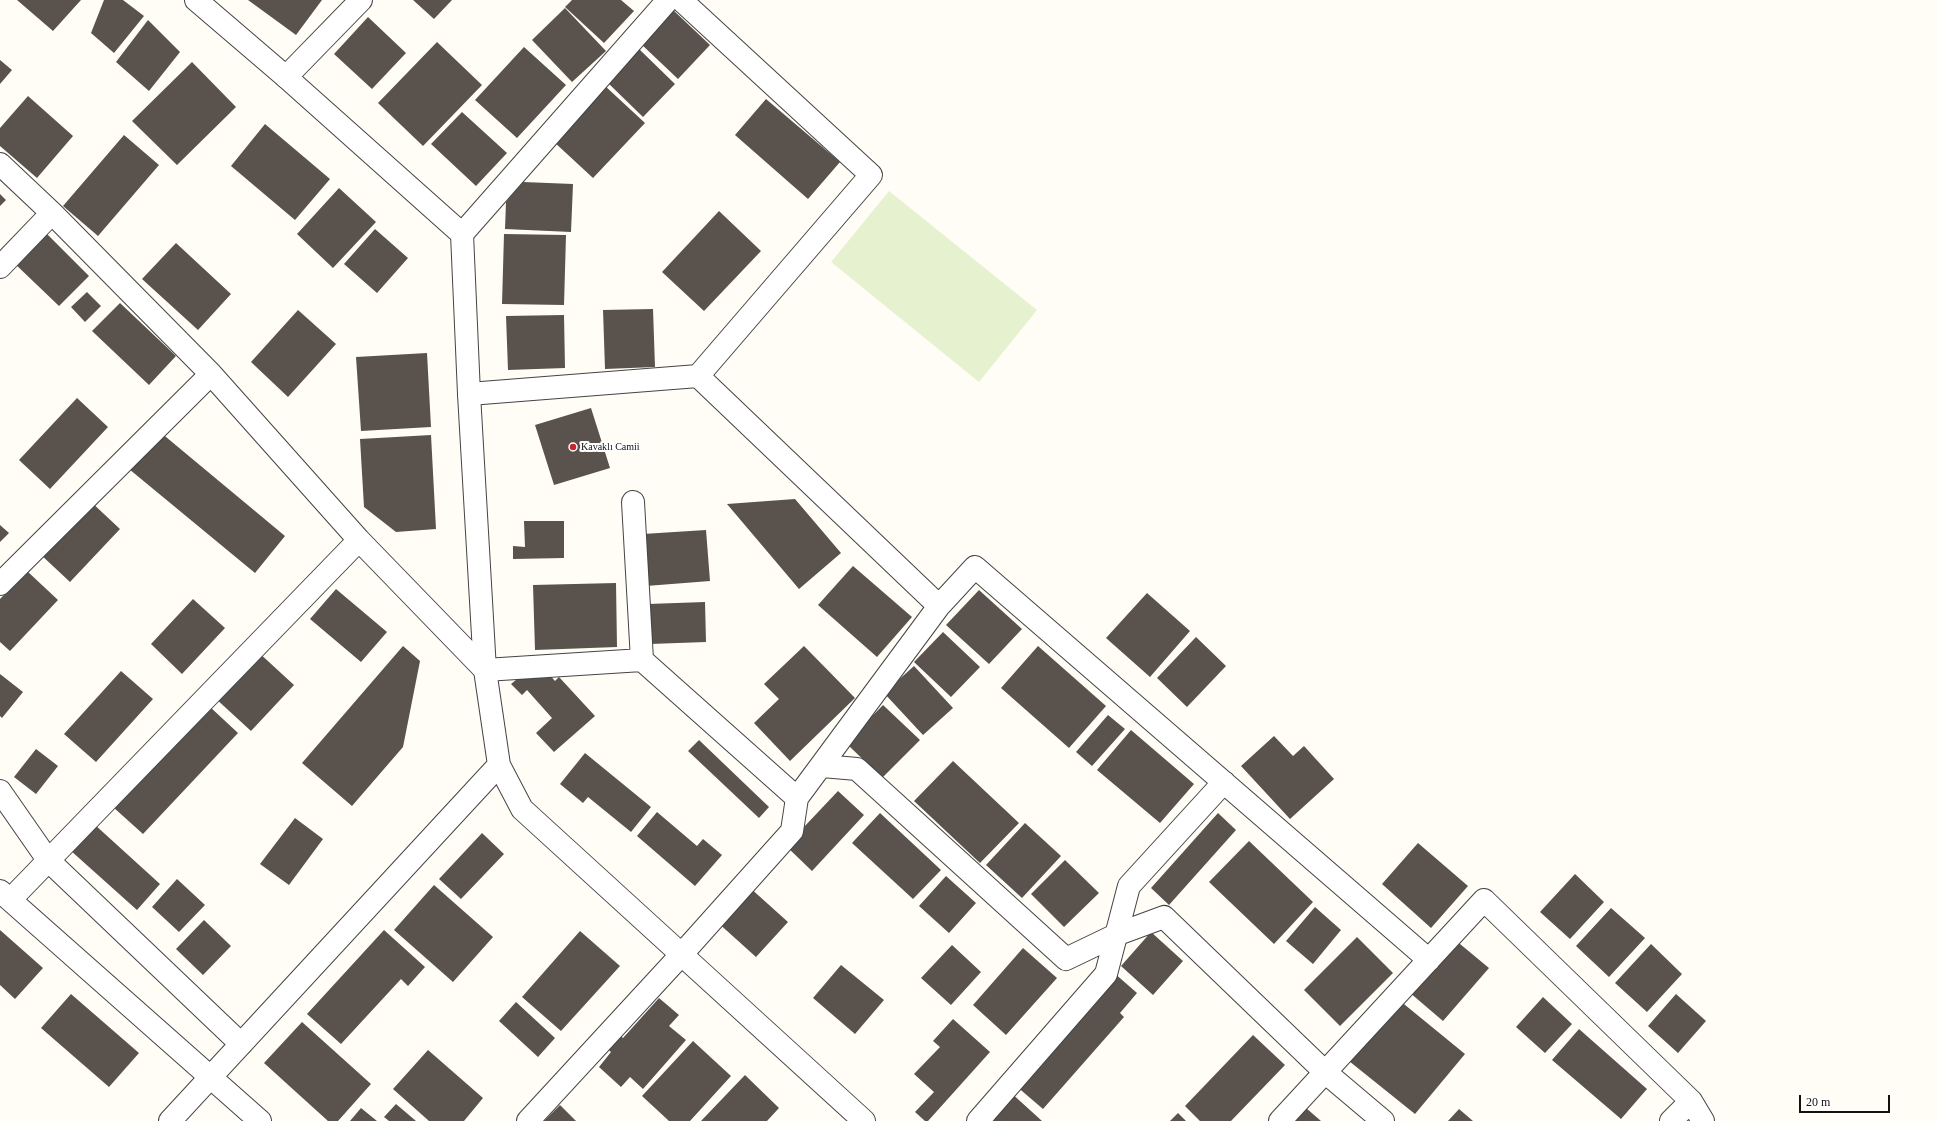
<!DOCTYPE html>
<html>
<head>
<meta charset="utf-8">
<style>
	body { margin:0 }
	#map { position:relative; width:1937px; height:1121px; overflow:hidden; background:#fffdf5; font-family:"Times New Roman",serif }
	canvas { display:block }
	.scale { position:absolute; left:1799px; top:1095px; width:91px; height:18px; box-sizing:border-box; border:2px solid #111; border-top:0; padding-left:5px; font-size:12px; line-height:14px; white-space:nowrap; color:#111; -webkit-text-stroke:3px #fff; paint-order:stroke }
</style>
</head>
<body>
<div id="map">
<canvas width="1937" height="1121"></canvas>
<div class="scale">20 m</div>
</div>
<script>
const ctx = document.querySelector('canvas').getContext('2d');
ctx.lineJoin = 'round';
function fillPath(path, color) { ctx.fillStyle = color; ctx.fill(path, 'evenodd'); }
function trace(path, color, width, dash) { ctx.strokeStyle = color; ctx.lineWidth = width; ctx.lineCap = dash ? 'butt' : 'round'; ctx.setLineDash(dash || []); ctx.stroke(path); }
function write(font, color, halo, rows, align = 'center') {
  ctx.font = font + ' "Times New Roman",serif'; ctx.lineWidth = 4; ctx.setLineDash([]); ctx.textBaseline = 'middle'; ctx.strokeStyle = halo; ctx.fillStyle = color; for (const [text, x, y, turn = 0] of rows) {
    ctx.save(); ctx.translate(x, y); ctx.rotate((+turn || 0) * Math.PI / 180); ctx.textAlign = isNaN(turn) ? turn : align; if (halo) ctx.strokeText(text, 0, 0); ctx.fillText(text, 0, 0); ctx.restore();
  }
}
const pitch = new Path2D(`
	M 889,191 L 1037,310 L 979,382 L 831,262 Z`);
const building = new Path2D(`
	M 17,0 L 81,0 L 53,31 Z
	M 104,0 L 123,0 L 144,16 L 114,53 L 91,33 Z
	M 248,0 L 322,0 L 296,35 Z
	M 413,0 L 452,0 L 434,19 Z
	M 572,0 L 621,0 L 634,11 L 604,43 L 565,7 Z
	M 565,8 L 606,51 L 572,82 L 532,40 Z
	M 672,9 L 710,45 L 678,79 L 640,43 Z
	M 368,17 L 406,53 L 372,89 L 334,54 Z
	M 148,20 L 180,52 L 149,91 L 116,62 Z
	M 437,42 L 482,85 L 423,146 L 378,103 Z
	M 524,47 L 566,85 L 517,138 L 475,100 Z
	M 639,49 L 675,84 L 643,117 L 607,82 Z
	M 0,60 L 12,70 L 0,84 Z
	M 192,62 L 236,107 L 177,165 L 132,121 Z
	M 604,85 L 645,123 L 593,178 L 553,141 Z
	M 28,96 L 73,136 L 37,178 L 0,146 L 0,128 Z
	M 766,99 L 840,162 L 808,199 L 735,135 Z
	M 462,112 L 507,153 L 476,186 L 431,144 Z
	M 265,124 L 330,179 L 295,220 L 231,166 Z
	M 124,135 L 159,165 L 98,236 L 63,206 Z
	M 523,182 L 573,184 L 571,232 L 505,229 L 506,202 Z
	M 339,188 L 376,222 L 333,268 L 297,234 Z
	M 0,194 L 6,200 L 0,206 Z
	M 719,211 L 761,251 L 704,311 L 662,272 Z
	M 375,229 L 408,258 L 377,293 L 344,264 Z
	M 43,230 L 89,276 L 59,306 L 12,261 Z
	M 504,234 L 566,235 L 564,305 L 502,304 Z
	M 176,243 L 231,294 L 198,330 L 142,279 Z
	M 87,292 L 101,306 L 85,322 L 71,307 Z
	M 120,303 L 176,356 L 149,385 L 92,331 Z
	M 653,309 L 655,367 L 605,369 L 603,310 Z
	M 298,310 L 336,344 L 288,397 L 251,362 Z
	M 564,315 L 565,368 L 508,370 L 506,316 Z
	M 427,353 L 431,427 L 361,431 L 356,357 Z
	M 77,398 L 108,427 L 50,489 L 19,460 Z
	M 591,408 L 610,468 L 554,485 L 535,425 Z
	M 160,432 L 285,536 L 255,573 L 129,469 Z
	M 431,435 L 436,529 L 396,532 L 364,507 L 360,439 Z
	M 795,499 L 841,553 L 799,589 L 727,504 Z
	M 89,500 L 120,529 L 70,582 L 39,553 Z
	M 524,521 L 564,521 L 564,558 L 513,559 L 513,546 L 525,547 Z
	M 0,525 L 9,533 L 0,542 Z
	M 706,530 L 710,581 L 646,586 L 643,534 Z
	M 853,566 L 912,617 L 877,657 L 818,605 Z
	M 27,571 L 58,600 L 10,651 L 0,642 L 0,599 Z
	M 616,583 L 617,647 L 535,650 L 533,585 Z
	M 336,589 L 387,632 L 361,662 L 310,619 Z
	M 979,590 L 1022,629 L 989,664 L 946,625 Z
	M 1147,593 L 1190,631 L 1150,677 L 1106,638 Z
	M 193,599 L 225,628 L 182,674 L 151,644 Z
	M 705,602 L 706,642 L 650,644 L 648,604 Z
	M 943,632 L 980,667 L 951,697 L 914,662 Z
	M 1196,637 L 1226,666 L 1187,707 L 1157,678 Z
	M 403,646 L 420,661 L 403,747 L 352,806 L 302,763 Z
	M 804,646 L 855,698 L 790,761 L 754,723 L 779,699 L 764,684 Z
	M 1038,646 L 1106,706 L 1069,748 L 1001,688 Z
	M 257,651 L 294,685 L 251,731 L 214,697 Z
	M 914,666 L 953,708 L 923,735 L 884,693 Z
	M 121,671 L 153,699 L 96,762 L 64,734 Z
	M 535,671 L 542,678 L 548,673 L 555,681 L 559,677 L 595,716 L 554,752 L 536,733 L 552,718 L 527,690 L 522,695 L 511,684 L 522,675 L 526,679 Z
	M 0,674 L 23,692 L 2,718 L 0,716 Z
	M 883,705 L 920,740 L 882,778 L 846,743 Z
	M 209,706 L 238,733 L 143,834 L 113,807 Z
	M 1108,715 L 1125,729 L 1092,766 L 1076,752 Z
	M 1131,730 L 1194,784 L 1160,823 L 1097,770 Z
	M 1274,736 L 1293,756 L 1304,746 L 1334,779 L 1290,819 L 1241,766 Z
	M 699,740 L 769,807 L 759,818 L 688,751 Z
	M 36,749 L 58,766 L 36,794 L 14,777 Z
	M 585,753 L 651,807 L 631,832 L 588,797 L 583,803 L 560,784 Z
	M 953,761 L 1019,823 L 980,863 L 914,801 Z
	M 838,791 L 864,815 L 812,871 L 786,846 Z
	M 657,812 L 697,846 L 703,839 L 722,855 L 695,886 L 637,836 Z
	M 880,813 L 941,870 L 913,899 L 852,843 Z
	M 1218,813 L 1236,830 L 1169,905 L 1151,888 Z
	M 295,818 L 323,839 L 289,885 L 260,864 Z
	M 1025,823 L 1061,856 L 1022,898 L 986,865 Z
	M 94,824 L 160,884 L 137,910 L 70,850 Z
	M 482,833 L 504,854 L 461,899 L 439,879 Z
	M 1249,841 L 1313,902 L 1274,944 L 1209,882 Z
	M 1418,843 L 1468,886 L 1431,928 L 1382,884 Z
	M 1065,860 L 1099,893 L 1064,927 L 1031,894 Z
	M 1575,874 L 1604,902 L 1570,939 L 1540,912 Z
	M 946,876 L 976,903 L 949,933 L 919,906 Z
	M 177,879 L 205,905 L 179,932 L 152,907 Z
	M 434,885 L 493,937 L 453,982 L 394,930 Z
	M 748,886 L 788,922 L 756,957 L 716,921 Z
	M 1315,907 L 1341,930 L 1313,964 L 1286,941 Z
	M 1611,908 L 1645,938 L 1609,977 L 1576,946 Z
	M 204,920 L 231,946 L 203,975 L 176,949 Z
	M 0,930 L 43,968 L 15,999 L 0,985 Z
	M 384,930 L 425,967 L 408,986 L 401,979 L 341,1044 L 307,1014 Z
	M 580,931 L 620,966 L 561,1031 L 522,997 Z
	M 1151,932 L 1183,961 L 1153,995 L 1121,966 Z
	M 1357,937 L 1393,973 L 1340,1026 L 1304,990 Z
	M 1454,939 L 1489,968 L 1443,1021 L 1409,992 Z
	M 1651,944 L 1682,974 L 1647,1012 L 1615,983 Z
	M 952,945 L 981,972 L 951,1005 L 921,978 Z
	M 1023,948 L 1057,978 L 1006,1035 L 973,1005 Z
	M 841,965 L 884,1000 L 855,1034 L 813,998 Z
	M 1113,972 L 1137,993 L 1120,1013 L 1124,1017 L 1043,1109 L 1015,1085 Z
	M 71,994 L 139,1053 L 109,1087 L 41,1028 Z
	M 1676,994 L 1706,1021 L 1678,1053 L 1648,1026 Z
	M 1543,997 L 1572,1024 L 1545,1053 L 1516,1027 Z
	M 659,998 L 679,1015 L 669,1026 L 686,1040 L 643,1089 L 630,1077 L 621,1087 L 599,1067 L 611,1052 L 603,1045 L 615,1031 L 623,1038 Z
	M 1399,1000 L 1465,1054 L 1415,1114 L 1349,1061 Z
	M 516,1002 L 555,1038 L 538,1057 L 499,1021 Z
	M 953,1019 L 990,1052 L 928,1121 L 925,1121 L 915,1112 L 934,1092 L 914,1074 L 940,1047 L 933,1041 Z
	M 302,1022 L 371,1084 L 338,1121 L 328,1121 L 264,1063 Z
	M 1579,1029 L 1647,1089 L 1621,1119 L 1552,1060 Z
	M 1253,1035 L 1285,1065 L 1231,1121 L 1200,1121 L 1185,1106 Z
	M 693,1041 L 731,1076 L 690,1121 L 669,1121 L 642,1096 Z
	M 428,1050 L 483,1098 L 464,1121 L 429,1121 L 393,1089 Z
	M 745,1075 L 779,1108 L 767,1121 L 701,1121 Z
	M 1009,1091 L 1042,1121 L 982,1121 Z
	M 396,1104 L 416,1121 L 389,1121 L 384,1117 Z
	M 560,1105 L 576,1121 L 544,1121 Z
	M 361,1108 L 377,1121 L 350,1121 Z
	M 1306,1108 L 1321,1121 L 1294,1121 Z
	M 1459,1109 L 1473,1121 L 1448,1121 Z
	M 1178,1113 L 1186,1121 L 1170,1121 Z`);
const minor = new Path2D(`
	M 286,77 L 361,0
	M 0,164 L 52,213 L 211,374 L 359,540 L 485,670 L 642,660 L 797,798
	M 462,234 L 668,0
	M 0,267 L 52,213
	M 698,376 L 939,606
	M 469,394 L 698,376 L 871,175 L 681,0
	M 633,502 L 642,660
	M 0,584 L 211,374
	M 822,766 L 857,769 L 1066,959 L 1118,934 L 1164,917 L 1325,1072 L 1383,1121
	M 0,791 L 48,860 L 241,1044
	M 0,891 L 260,1121
	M 10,900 L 359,540
	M 528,1121 L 681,955 L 792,831 L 797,798 L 939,606 L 975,567 L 1429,960
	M 978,1121 L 1106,974 L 1129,886 L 1224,782
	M 1280,1121 L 1484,900 L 1691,1101 L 1703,1121
	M 1671,1121 L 1691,1101`);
const tertiary = new Path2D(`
	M 196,0 L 286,77 L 462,234 L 469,394 L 485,670 L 499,765 L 522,809 L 864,1121
	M 170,1121 L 499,765`);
const markers = [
	[573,447,4,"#c4262e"]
];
const poiNames = [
	["Kavaklı Camii",581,447]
];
fillPath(pitch, '#e6f2cf');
fillPath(building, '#5a524d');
trace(minor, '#444', 24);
trace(tertiary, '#444', 24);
trace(minor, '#fff', 22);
trace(tertiary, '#fff', 22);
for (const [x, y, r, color] of markers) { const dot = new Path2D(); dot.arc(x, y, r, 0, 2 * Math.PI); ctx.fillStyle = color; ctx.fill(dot); trace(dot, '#fff', 1.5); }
write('10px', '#111', '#fff', poiNames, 'left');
</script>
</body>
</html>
